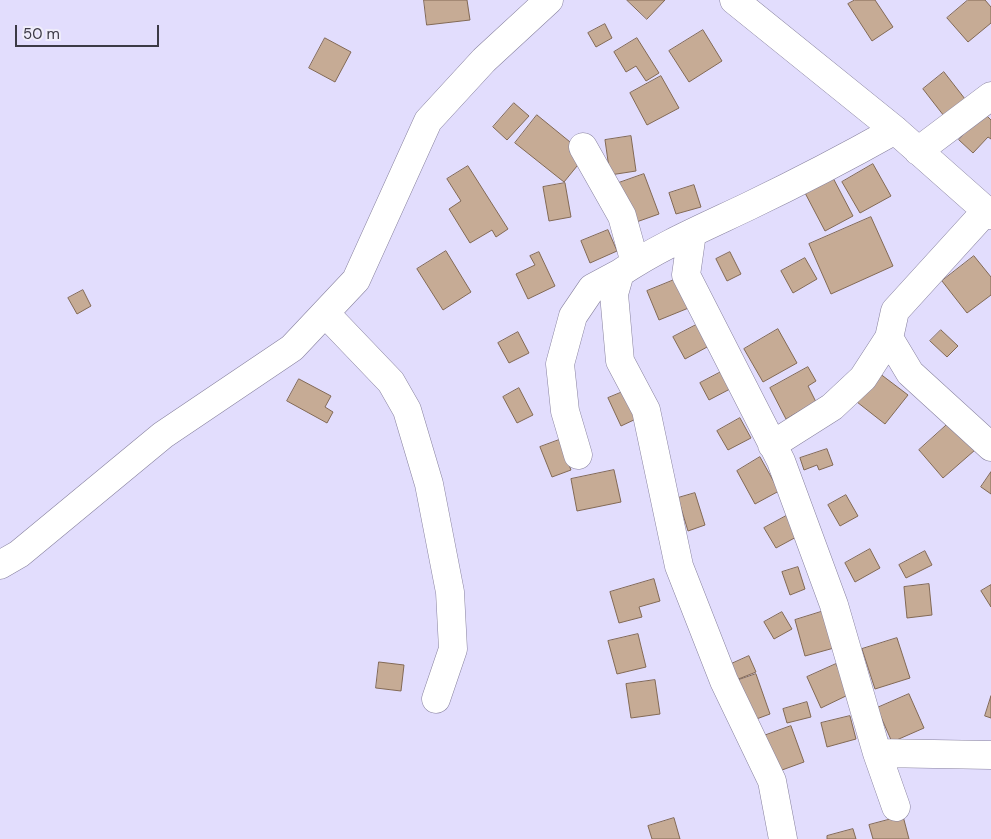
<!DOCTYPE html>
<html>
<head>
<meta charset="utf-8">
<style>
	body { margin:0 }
	#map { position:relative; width:991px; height:839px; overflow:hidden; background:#e2ddfd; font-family:"DM Sans",sans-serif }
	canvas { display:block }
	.scale { position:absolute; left:15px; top:25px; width:144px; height:22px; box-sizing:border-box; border:2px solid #3c3a46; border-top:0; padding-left:6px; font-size:15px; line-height:18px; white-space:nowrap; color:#3c3a46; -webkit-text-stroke:4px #efedfa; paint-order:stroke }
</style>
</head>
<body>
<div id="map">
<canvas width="991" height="839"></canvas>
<div class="scale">50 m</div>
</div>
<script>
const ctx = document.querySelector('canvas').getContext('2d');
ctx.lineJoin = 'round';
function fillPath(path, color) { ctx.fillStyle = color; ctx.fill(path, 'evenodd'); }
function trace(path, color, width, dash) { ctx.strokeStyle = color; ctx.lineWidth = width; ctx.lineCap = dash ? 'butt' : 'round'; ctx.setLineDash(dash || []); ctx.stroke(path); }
const building = new Path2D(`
	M 424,0 L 467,0 L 470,20 L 427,25 Z
	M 627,0 L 665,0 L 647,19 Z
	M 855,0 L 875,0 L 893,27 L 872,41 L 848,4 Z
	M 968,0 L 985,0 L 991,7 L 991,23 L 968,42 L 947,18 Z
	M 605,24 L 612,38 L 596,47 L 588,33 Z
	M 703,30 L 722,61 L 689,82 L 669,51 Z
	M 325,38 L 351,52 L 335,82 L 309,68 Z
	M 637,38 L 659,73 L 646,81 L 636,66 L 626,72 L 614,52 Z
	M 944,72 L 965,99 L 944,116 L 923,89 Z
	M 661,76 L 679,108 L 647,125 L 630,93 Z
	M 514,103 L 529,116 L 507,140 L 493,127 Z
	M 984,113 L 991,120 L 991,139 L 988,137 L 973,153 L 959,140 Z
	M 537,115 L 586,155 L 564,182 L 515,143 Z
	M 631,136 L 636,171 L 610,175 L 605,140 Z
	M 873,164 L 891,196 L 860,213 L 842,182 Z
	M 468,166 L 508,229 L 496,237 L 492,230 L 470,243 L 449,209 L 461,201 L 447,179 Z
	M 644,174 L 659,214 L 628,225 L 613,185 Z
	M 832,176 L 853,216 L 825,231 L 804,191 Z
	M 565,183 L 571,217 L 549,221 L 543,187 Z
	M 694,185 L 701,207 L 676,214 L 669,193 Z
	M 871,217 L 893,266 L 831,294 L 809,244 Z
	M 608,230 L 617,251 L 590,263 L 581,241 Z
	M 446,251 L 471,292 L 443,310 L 417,269 Z
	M 539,252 L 555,286 L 528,299 L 516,274 L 535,265 L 530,256 Z
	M 730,252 L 741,274 L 727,281 L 716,259 Z
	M 974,256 L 991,277 L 991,295 L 967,313 L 942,281 Z
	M 805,258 L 817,279 L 793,293 L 781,271 Z
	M 679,278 L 691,307 L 659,320 L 647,291 Z
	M 83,290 L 91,306 L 77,314 L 68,298 Z
	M 698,324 L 709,346 L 685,359 L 673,337 Z
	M 778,329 L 797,363 L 763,382 L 744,349 Z
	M 941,330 L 958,346 L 947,357 L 930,341 Z
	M 518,332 L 529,353 L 509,363 L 498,343 Z
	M 808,367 L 816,381 L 808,386 L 816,402 L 786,419 L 770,388 Z
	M 721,372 L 730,389 L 709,400 L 700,383 Z
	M 879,373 L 908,395 L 885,424 L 857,402 Z
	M 299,379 L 331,396 L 325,407 L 333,412 L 327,423 L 287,401 Z
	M 519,388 L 533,415 L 517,423 L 503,397 Z
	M 625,391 L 638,418 L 621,426 L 608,398 Z
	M 740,418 L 751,438 L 728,450 L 717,431 Z
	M 950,422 L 975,450 L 943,478 L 919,450 Z
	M 559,440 L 571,470 L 552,477 L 540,447 Z
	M 827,449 L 833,465 L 819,470 L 817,465 L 804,470 L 800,458 Z
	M 760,457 L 779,491 L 755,504 L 737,471 Z
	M 614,470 L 621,502 L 577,511 L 571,479 Z
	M 991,472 L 991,494 L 981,487 Z
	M 695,493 L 705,525 L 688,531 L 678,498 Z
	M 846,495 L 858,516 L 840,526 L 828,505 Z
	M 788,515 L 800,535 L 776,548 L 764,528 Z
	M 870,549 L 880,568 L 855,582 L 845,563 Z
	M 925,551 L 932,565 L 906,578 L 899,565 Z
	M 798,567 L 805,589 L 790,595 L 782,572 Z
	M 654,579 L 660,601 L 639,607 L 642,617 L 619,623 L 610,592 Z
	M 929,584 L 932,615 L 907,618 L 904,587 Z
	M 991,585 L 991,607 L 981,591 Z
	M 824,611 L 834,648 L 805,656 L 795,620 Z
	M 782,612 L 792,629 L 774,639 L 764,622 Z
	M 638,634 L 646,667 L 617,674 L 608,641 Z
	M 897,638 L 910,678 L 875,689 L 862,649 Z
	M 749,656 L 756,672 L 736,680 L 729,665 Z
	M 379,662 L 404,665 L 401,691 L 376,688 Z
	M 836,664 L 850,694 L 821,708 L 807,677 Z
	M 756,674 L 770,714 L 751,721 L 736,681 Z
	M 655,680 L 660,714 L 631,718 L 626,684 Z
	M 909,694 L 924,728 L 892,742 L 877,708 Z
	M 991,696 L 991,718 L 985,716 Z
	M 807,702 L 811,717 L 787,723 L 783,709 Z
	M 850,716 L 856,739 L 827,747 L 821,723 Z
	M 791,726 L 804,762 L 771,774 L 758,738 Z
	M 903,816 L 909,839 L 873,839 L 869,825 Z
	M 674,818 L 680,839 L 652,839 L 648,826 Z
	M 853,829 L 856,839 L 827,839 L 827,836 Z`);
const minor = new Path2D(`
	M 734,0 L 895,130 L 991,215
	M 583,147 L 622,216 L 635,263
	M 918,151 L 991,96
	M 986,211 L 895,311 L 889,338 L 910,373 L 991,447
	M 692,233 L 686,275 L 781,461 L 834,605 L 877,753 L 896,807
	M 325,313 L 391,382 L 407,410 L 429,484 L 450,592 L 453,649 L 436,699
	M 772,445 L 832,407 L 863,378 L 889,338
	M 578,455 L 565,411 L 560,364 L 573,316 L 592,288 L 620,273
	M 0,565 L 19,554 L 163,435 L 292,348 L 356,280 L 428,121 L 484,60 L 549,0
	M 877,753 L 991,755
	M 783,839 L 772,781 L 724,681 L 679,566 L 646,410 L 620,361 L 614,294 L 620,273 C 660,246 705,227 749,206 C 799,182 847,157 895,130`);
fillPath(building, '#c6ab95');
trace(building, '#826955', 1);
trace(minor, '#87819e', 29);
trace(minor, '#fff', 28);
</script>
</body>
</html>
